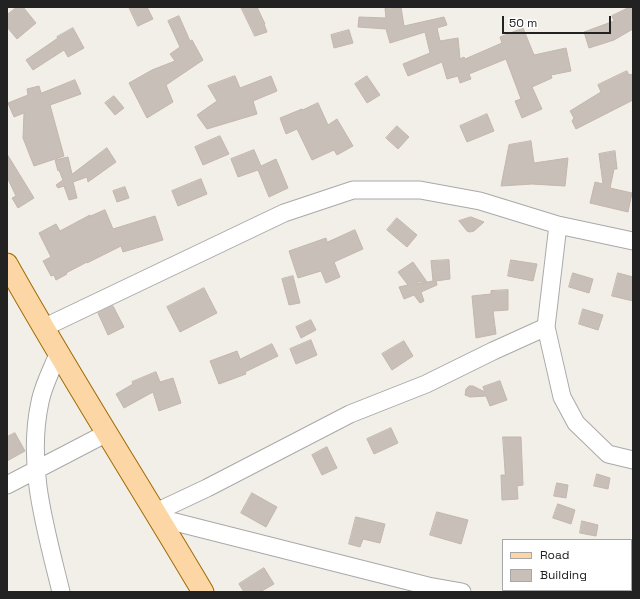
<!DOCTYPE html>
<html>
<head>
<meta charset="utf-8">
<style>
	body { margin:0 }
	#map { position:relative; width:640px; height:599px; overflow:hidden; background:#f2efe9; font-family:"Space Grotesk",sans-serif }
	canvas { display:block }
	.frame { position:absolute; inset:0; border:8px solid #222; pointer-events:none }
	.legend { position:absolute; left:502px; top:539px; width:130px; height:52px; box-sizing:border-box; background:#fff; border:1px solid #a7a7a7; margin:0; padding:5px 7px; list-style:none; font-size:12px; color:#222 }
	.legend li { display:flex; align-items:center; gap:8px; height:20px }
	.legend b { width:20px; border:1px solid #a7a7a7 }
	.scale { position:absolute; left:502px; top:16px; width:109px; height:18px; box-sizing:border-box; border:2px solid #222; border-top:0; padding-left:5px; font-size:12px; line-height:14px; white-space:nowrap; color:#222; -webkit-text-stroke:3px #fff; paint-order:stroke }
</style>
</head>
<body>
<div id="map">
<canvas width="640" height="599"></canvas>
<div class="frame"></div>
<ul class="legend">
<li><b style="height:5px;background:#fcd6a4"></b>Road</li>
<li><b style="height:11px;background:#c7bfb8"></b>Building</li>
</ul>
<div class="scale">50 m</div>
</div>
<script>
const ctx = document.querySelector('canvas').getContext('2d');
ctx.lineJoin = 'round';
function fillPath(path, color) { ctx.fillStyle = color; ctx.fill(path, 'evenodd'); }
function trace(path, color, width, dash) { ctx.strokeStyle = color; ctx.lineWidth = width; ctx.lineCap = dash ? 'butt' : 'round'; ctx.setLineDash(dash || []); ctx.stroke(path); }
const building = new Path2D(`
	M 17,7 L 23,7 L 36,23 L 17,39 L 7,27 L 7,15 Z
	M 129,7 L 147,7 L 153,19 L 138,26 Z
	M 241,7 L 257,7 L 265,24 L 264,24 L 267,32 L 255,36 Z
	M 401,7 L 404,26 L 444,17 L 447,25 L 437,28 L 440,41 L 458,38 L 460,59 L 464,57 L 465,59 L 502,43 L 500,37 L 523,28 L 534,55 L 566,48 L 571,71 L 551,75 L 552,78 L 532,87 L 542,109 L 522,118 L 515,101 L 521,99 L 506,59 L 469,74 L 471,79 L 460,83 L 458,76 L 447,79 L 442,62 L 408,76 L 403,64 L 430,53 L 425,32 L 390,43 L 386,29 L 358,27 L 359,17 L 386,18 L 385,9 Z
	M 630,7 L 633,7 L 633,29 L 614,40 L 589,48 L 584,32 L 614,21 L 612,16 Z
	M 179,16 L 190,41 L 192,40 L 203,60 L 166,85 L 173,102 L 147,118 L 129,83 L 152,70 L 175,61 L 170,54 L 180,47 L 168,21 Z
	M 73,28 L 84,48 L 68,57 L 64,50 L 33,70 L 26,60 L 58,38 L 57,37 Z
	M 349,30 L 353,43 L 334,48 L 331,35 Z
	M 627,71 L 629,75 L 633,74 L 633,100 L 576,129 L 572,121 L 574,118 L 570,111 L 601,92 L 598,85 Z
	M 235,76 L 240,88 L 271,76 L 277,91 L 253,101 L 257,114 L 207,129 L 197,115 L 217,101 L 208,86 Z
	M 367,76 L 380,95 L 367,103 L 355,84 Z
	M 75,80 L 81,94 L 50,105 L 64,156 L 34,166 L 23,138 L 24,113 L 14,117 L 8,103 L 28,95 L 27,89 L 39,86 L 41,93 Z
	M 114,96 L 124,108 L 115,115 L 105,103 Z
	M 318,103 L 328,125 L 337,119 L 353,146 L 337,155 L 334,150 L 312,160 L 297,129 L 286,134 L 280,118 L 302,109 L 302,110 Z
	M 487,114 L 494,131 L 467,142 L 460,126 Z
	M 397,126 L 409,137 L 398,149 L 386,138 Z
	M 220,136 L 229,154 L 203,165 L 195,147 Z
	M 531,141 L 534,163 L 568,158 L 565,186 L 532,184 L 501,186 L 509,145 Z
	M 107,148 L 116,162 L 88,182 L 87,177 L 73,182 L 77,198 L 69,200 L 64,186 L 58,188 L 56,185 L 63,180 L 59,170 L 58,171 L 55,160 L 68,157 L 72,174 Z
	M 254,150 L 261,166 L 276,159 L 288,188 L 269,197 L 258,170 L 238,177 L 231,159 Z
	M 615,151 L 617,169 L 614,169 L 610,188 L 632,193 L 628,212 L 590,203 L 595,182 L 603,184 L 599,154 Z
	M 7,154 L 34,198 L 18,208 L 12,198 L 16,196 L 7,177 Z
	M 201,179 L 207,194 L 178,206 L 172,191 Z
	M 125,187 L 129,198 L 117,202 L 113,191 Z
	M 105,210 L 113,229 L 155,216 L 163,240 L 123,252 L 121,246 L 87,263 L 87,262 L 66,273 L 67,274 L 56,280 L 54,275 L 51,276 L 43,261 L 51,257 L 39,233 L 56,224 L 60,231 L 90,215 L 90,216 Z
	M 471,217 L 484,222 L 474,231 L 470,232 L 467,231 L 459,221 Z
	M 397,218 L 417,235 L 407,247 L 387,230 Z
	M 355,230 L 363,249 L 334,262 L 340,277 L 326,283 L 321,271 L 298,278 L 289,251 L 326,238 L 327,242 Z
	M 449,260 L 450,279 L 436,281 L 437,285 L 421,292 L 424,301 L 420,303 L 414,295 L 404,299 L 399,287 L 408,285 L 398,272 L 413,262 L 427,282 L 417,282 L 417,284 L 433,281 L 431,261 Z
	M 511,260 L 537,264 L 533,281 L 508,276 Z
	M 573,273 L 593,279 L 589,293 L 569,287 Z
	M 618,273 L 633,277 L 633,301 L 612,296 Z
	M 293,276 L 300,303 L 289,305 L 282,279 Z
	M 204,288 L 217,313 L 180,332 L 167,307 Z
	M 508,290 L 508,310 L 493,311 L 496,334 L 476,338 L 472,296 L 491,294 L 491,291 Z
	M 113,306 L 124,327 L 108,335 L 98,313 Z
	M 583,309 L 603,315 L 598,330 L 579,324 Z
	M 311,320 L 316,330 L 301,338 L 296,327 Z
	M 311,340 L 317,355 L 296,364 L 290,349 Z
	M 404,341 L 413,356 L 392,370 L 382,354 Z
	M 272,344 L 278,356 L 245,372 L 246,374 L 219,384 L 210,361 L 237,351 L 240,359 Z
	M 156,372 L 160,382 L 173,378 L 181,403 L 159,411 L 153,392 L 124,408 L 116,394 L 133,384 L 132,382 Z
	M 500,381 L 507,400 L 490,406 L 486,396 L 470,397 L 465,395 L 466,389 L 469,386 L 473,386 L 485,392 L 483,387 Z
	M 391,428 L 398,443 L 374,454 L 367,439 Z
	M 15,433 L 25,451 L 7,461 L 7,437 Z
	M 503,437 L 521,437 L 523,485 L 517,486 L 518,499 L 502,500 L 501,475 L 505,475 Z
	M 327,447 L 337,468 L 322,475 L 312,455 Z
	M 597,474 L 610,478 L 608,489 L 594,486 Z
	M 557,483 L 568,485 L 566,498 L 554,496 Z
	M 252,493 L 277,507 L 266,527 L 241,513 Z
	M 558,504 L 575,510 L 571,524 L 553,518 Z
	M 437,512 L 468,520 L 461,544 L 430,535 Z
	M 356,517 L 385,524 L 380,543 L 363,539 L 360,547 L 349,544 Z
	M 582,521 L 598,525 L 596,536 L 580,533 Z
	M 264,568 L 274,584 L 260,592 L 244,592 L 239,584 Z`);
const minor = new Path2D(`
	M 558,225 L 546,327 L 562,397 L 576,423 L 608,454 L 633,460
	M 43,328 L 284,213 L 353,190 L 420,190 L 480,201 L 558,225 L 633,241
	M 58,354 C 52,369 43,386 40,402 C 26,466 46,530 61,592
	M 7,485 L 107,433
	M 156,512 L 207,488 L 350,414 L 426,384 L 493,351 L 546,327
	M 159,518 L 428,586 L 462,592`);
const major = new Path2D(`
	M 7,264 C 69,375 138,482 203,592`);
fillPath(building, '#c7bfb8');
trace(building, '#c4b6ab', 1);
trace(minor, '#a9a9a9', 19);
trace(major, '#a06b00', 23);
trace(minor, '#fff', 17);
trace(major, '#fcd6a4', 21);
</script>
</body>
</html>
